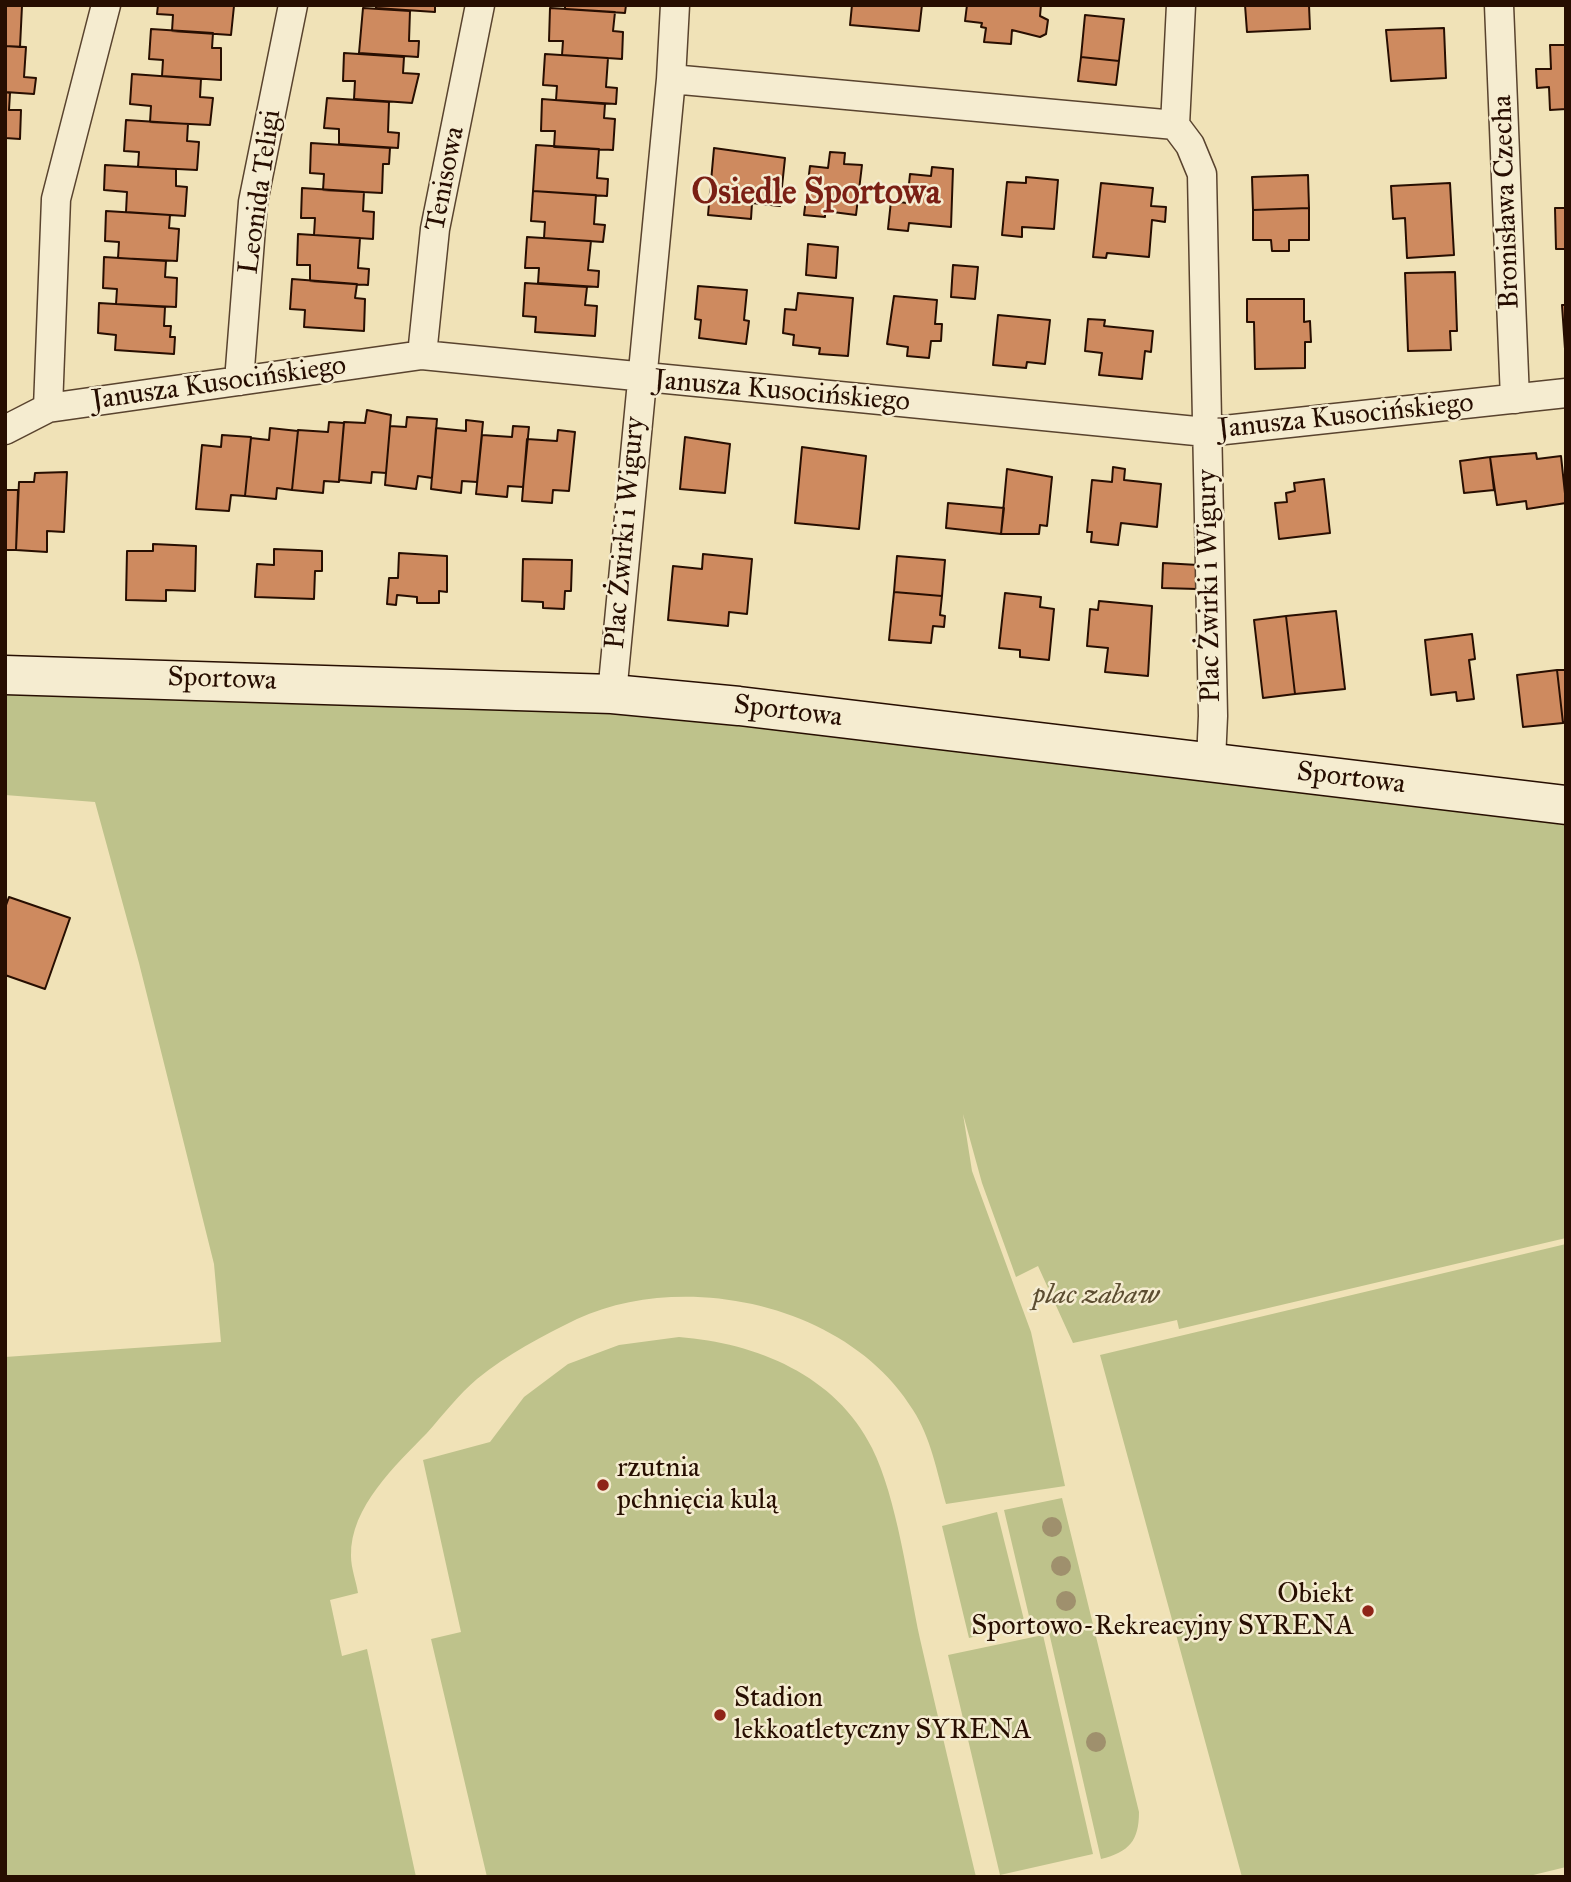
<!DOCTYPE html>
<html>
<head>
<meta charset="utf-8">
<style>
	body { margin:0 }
	#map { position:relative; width:1571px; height:1882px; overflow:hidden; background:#f0e2b7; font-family:"IM FELL Great Primer",serif }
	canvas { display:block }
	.frame { position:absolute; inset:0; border:7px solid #270e01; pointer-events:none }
</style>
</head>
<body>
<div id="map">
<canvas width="1571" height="1882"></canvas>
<div class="frame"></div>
</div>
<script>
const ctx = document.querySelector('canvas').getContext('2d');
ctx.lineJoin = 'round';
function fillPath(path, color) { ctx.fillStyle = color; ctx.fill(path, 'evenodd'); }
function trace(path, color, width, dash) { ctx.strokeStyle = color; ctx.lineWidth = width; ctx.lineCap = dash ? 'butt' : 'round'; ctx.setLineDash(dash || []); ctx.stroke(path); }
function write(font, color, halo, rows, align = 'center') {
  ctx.font = font + ' "IM FELL Great Primer",serif'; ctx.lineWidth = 5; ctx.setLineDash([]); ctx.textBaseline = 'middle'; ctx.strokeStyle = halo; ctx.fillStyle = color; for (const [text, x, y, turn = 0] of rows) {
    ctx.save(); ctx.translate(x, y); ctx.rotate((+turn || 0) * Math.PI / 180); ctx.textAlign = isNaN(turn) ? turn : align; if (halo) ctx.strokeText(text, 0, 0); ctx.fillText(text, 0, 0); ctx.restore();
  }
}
const green = new Path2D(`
	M 5,694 L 547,709 L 725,720 L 1566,825 L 1566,1238 L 1179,1329 L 1177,1320 L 1073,1343 L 1038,1266 L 1016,1277 L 982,1183 L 963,1114 L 972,1171 L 1031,1332 L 1065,1486 L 946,1504 C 937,1472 931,1438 913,1410 C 849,1305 686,1269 577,1319 C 544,1335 506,1355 477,1379 C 459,1394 443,1415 427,1433 C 396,1465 350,1507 351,1556 C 351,1568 356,1581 358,1593 L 330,1600 L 342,1656 L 367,1649 L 416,1877 L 5,1877 L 5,1357 L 221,1342 L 214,1264 L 139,963 L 95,802 L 5,795 Z
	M 1566,1244 L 1566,1867 L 1525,1877 L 1242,1877 L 1100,1355 Z
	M 679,1337 C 756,1343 836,1375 872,1448 C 897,1498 908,1583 920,1639 C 938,1718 957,1797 976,1877 L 487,1877 L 431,1639 L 461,1632 L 423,1460 L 490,1442 L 524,1397 L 568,1364 L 619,1345 Z
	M 1062,1498 L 1139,1812 C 1139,1841 1129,1852 1101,1859 L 1048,1628 L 1033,1633 L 1004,1510 Z
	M 997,1512 L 1025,1624 L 969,1638 L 942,1526 Z
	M 1043,1635 L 1093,1854 L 1000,1875 L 948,1655 Z`);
const building = new Path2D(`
	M 5,5 L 22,6 L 20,47 L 5,46 Z
	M 158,5 L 234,6 L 231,35 L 172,31 L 173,15 L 157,14 Z
	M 376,5 L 435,5 L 435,12 L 376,8 Z
	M 565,5 L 626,5 L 625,13 L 565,9 Z
	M 852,5 L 922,5 L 919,31 L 850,25 Z
	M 967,5 L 1041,5 L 1040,16 L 1048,20 L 1046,34 L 1040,37 L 1012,30 L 1011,44 L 984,42 L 986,28 L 981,27 L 982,23 L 965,21 Z
	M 1245,5 L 1309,5 L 1310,29 L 1247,32 Z
	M 363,8 L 410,11 L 409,41 L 419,41 L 418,57 L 359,53 Z
	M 550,8 L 615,12 L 613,31 L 623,32 L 622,59 L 562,55 L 563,41 L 549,41 Z
	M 1085,15 L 1124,19 L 1119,61 L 1081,57 Z
	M 1444,28 L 1446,78 L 1391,81 L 1386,30 Z
	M 151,29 L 213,33 L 212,48 L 221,48 L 221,80 L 162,76 L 163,60 L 149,59 Z
	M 1550,45 L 1566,45 L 1566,109 L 1550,110 L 1549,87 L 1537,88 L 1536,69 L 1551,69 Z
	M 5,46 L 26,47 L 24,77 L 36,78 L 34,94 L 5,92 Z
	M 344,53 L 404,57 L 403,73 L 419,74 L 412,103 L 354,99 L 355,81 L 343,81 Z
	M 545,54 L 608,58 L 606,87 L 617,88 L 616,104 L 556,100 L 557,86 L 543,85 Z
	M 1081,57 L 1119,61 L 1116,85 L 1078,81 Z
	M 132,74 L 201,79 L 200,97 L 213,98 L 210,125 L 150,122 L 151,106 L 130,104 Z
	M 5,92 L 10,93 L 9,110 L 21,110 L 20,139 L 5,138 Z
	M 327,98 L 389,102 L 388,132 L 399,133 L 398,148 L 339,144 L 339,129 L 324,128 Z
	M 542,99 L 605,104 L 604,118 L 615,119 L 613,150 L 554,147 L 555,131 L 541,131 Z
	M 126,120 L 188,124 L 187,141 L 199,142 L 197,170 L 138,167 L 139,152 L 124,151 Z
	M 311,143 L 390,148 L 389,164 L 383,164 L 382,193 L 323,190 L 324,174 L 310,173 Z
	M 536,145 L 599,149 L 597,178 L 608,179 L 607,196 L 533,191 Z
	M 714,148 L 785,158 L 780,206 L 752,203 L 751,219 L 708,215 Z
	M 830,152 L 845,153 L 844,164 L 862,165 L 856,215 L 825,211 L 825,217 L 804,215 L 810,166 L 828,168 Z
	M 105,165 L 176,169 L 176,186 L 187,187 L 185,216 L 126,212 L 127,192 L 104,190 Z
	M 932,167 L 953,169 L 951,227 L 909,223 L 908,231 L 888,229 L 891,201 L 907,203 L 910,174 L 931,176 Z
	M 1308,175 L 1309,208 L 1253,210 L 1252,177 Z
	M 1026,177 L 1058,180 L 1054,229 L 1022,227 L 1022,237 L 1002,235 L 1007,182 L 1026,183 Z
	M 1101,183 L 1153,188 L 1151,206 L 1166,207 L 1165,222 L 1152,220 L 1149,257 L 1107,253 L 1106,258 L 1093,257 Z
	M 1450,183 L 1454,255 L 1407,258 L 1405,218 L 1393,219 L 1391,186 Z
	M 302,188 L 364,192 L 363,211 L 374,212 L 373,239 L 314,235 L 315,218 L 301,218 Z
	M 533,191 L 596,195 L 594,224 L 605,225 L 603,242 L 544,238 L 545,222 L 531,221 Z
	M 1309,208 L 1309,240 L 1289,240 L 1289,251 L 1272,251 L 1271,240 L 1253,240 L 1253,210 Z
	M 1555,208 L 1566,208 L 1566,249 L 1556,249 Z
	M 106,211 L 170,215 L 169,228 L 179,229 L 177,261 L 118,258 L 119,242 L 105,241 Z
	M 298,234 L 360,238 L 358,268 L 369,269 L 368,285 L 310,281 L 310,265 L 297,265 Z
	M 527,237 L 591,241 L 588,270 L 599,271 L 598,287 L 538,283 L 539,268 L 525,268 Z
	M 808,244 L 838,247 L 836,278 L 806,275 Z
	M 104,257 L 166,261 L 165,277 L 177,278 L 176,307 L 116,304 L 117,289 L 103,288 Z
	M 953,265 L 978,267 L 975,299 L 951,297 Z
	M 1455,272 L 1457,331 L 1450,331 L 1451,350 L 1408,351 L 1405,273 Z
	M 292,279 L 357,284 L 355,298 L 365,299 L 364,331 L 304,327 L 305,310 L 290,309 Z
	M 525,283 L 587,287 L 585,305 L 597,306 L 595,336 L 535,332 L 536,317 L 523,316 Z
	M 698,286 L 747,290 L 744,320 L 749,321 L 746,344 L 699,338 L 701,320 L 695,319 Z
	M 798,293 L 853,298 L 848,356 L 819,354 L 820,348 L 793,345 L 794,335 L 783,333 L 785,309 L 796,310 Z
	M 894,296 L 937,300 L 935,324 L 942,324 L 941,341 L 931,341 L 929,358 L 907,356 L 908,347 L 887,344 Z
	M 1247,299 L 1304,299 L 1304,322 L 1310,321 L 1311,342 L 1305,342 L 1305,368 L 1255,369 L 1254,322 L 1247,322 Z
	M 99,303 L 165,307 L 164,326 L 171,326 L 170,337 L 175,337 L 174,354 L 115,350 L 116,335 L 98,333 Z
	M 1562,305 L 1566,305 L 1566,349 L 1565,349 Z
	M 998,315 L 1050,320 L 1045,364 L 1027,362 L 1026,368 L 993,365 Z
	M 1088,319 L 1105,320 L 1104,326 L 1153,331 L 1151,352 L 1145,351 L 1142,379 L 1099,375 L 1102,353 L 1085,351 Z
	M 367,410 L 391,415 L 386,473 L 372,472 L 371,483 L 339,480 L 344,422 L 365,423 Z
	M 407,417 L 437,419 L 432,478 L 418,476 L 416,489 L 385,485 L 390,426 L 406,427 Z
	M 466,420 L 483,422 L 477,482 L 462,481 L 461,493 L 431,489 L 436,428 L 466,431 Z
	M 329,422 L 344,423 L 339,482 L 324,481 L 323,493 L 292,490 L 298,430 L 328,432 Z
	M 513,426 L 529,427 L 523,487 L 508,486 L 507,497 L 476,494 L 482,435 L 512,437 Z
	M 270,428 L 298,431 L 292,490 L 277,488 L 276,499 L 245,496 L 251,438 L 269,440 Z
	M 558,430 L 575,432 L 569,491 L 553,490 L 552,503 L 522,501 L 527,439 L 557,441 Z
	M 222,435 L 251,437 L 245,496 L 231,495 L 229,511 L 196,509 L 202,445 L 221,447 Z
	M 685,437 L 730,444 L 725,493 L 680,489 Z
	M 802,447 L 866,456 L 859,529 L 795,523 Z
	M 1536,453 L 1537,459 L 1561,456 L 1566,503 L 1527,509 L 1526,501 L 1497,505 L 1490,457 Z
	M 1490,457 L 1494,490 L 1464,493 L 1460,461 Z
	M 1113,467 L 1125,469 L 1124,480 L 1161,484 L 1157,527 L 1121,523 L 1118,545 L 1091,542 L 1092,532 L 1087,532 L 1092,480 L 1112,482 Z
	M 1007,469 L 1052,477 L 1047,526 L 1040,525 L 1039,534 L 1001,534 Z
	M 67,472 L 64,532 L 47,531 L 47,552 L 16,550 L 19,482 L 34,482 L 35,473 Z
	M 1324,479 L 1330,533 L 1279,539 L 1275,503 L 1287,502 L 1286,493 L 1295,491 L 1294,483 Z
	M 5,490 L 18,490 L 16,550 L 5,550 Z
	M 948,503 L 1004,508 L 1001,534 L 946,528 Z
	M 153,544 L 196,546 L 195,591 L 166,590 L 166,601 L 126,600 L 127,551 L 153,551 Z
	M 274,549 L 322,551 L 322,571 L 315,571 L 314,599 L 255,597 L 257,564 L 274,565 Z
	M 399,553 L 447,556 L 447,592 L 439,591 L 439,603 L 417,603 L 417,597 L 397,595 L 396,605 L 387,604 L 389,578 L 398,578 Z
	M 703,554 L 752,559 L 747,614 L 729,612 L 728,626 L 668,620 L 673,566 L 702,569 Z
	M 897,556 L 945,560 L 942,596 L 894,592 Z
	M 523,559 L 572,560 L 571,591 L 565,591 L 564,609 L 543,608 L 543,602 L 522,601 Z
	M 1163,563 L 1198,565 L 1197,589 L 1162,588 Z
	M 894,592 L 942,596 L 940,615 L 945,616 L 944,627 L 933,626 L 931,643 L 889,640 Z
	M 1005,593 L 1041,597 L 1040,607 L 1054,609 L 1049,660 L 1020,657 L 1020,650 L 999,648 Z
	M 1099,601 L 1152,606 L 1148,676 L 1105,672 L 1108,648 L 1087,646 L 1090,609 L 1098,610 Z
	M 1336,611 L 1345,689 L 1295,694 L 1286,616 Z
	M 1286,616 L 1295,694 L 1263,698 L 1254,620 Z
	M 1472,634 L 1475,659 L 1469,660 L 1474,699 L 1457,701 L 1456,692 L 1431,695 L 1425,640 Z
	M 1557,670 L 1563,723 L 1523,727 L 1517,675 Z
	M 1557,670 L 1566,670 L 1566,722 L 1563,723 Z
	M 9,897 L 70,918 L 45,989 L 5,975 L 5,908 Z`);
const street = new Path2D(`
	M 1181,5 L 1175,125 L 1190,145 L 1202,174 L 1213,716 L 1211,761
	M 1499,5 L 1515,399
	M 671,79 L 1175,125
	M 422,355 L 435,229 L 480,5
	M 239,381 L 253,202 L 293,5
	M 48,408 L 56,199 L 106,5
	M 5,430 L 48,408 L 422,355 L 1206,432 L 1566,393
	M 612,694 L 671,79 L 675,5`);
const secondary = new Path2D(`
	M 5,675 L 612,694 L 739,706 L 1566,805`);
const trees = [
	[1052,1527],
	[1061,1566],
	[1066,1601],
	[1096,1742]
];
const markers = [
	[603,1485,7,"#8f2418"],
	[1368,1611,7,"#8f2418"],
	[720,1715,7,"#8f2418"]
];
const streetNames = [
	["Tenisowa",446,179,-79],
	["Leonida Teligi",261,192,-82],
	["Bronisława Czecha",1507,202,-92],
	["Janusza Kusocińskiego",219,384,-8],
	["Janusza Kusocińskiego",782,392,5],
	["Janusza Kusocińskiego",1346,417,-6],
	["Plac Żwirki i Wigury",626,533,-85],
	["Plac Żwirki i Wigury",1210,586,-91],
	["Sportowa",222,680,2],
	["Sportowa",788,712,7],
	["Sportowa",1351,779,7]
];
const parkNames = [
	["plac zabaw",1096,1296]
];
const poiNames = [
	["rzutnia",617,1469],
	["pchnięcia kulą",617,1501],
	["Obiekt",1354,1595,"right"],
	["Sportowo-Rekreacyjny SYRENA",1354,1627,"right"],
	["Stadion",734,1699],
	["lekkoatletyczny SYRENA",734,1731]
];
const districtNames = [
	["Osiedle Sportowa",816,194]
];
fillPath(green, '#bec28b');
fillPath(building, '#ce8a5f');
trace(building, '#270e01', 2);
trace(street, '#59432e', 31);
trace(secondary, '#270e01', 41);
trace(street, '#f5ecd0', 28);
trace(secondary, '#f5ecd0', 38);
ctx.fillStyle = '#9f906d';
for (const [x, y] of trees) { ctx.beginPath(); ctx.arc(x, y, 10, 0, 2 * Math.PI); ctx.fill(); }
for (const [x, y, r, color] of markers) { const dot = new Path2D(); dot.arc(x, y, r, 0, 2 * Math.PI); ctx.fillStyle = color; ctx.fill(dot); trace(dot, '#f5ecd0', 2.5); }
write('28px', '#270e01', '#f5ecd0', streetNames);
write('italic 28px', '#5c4d31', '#f5ecd0', parkNames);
write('28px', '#270e01', '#f5ecd0', poiNames, 'left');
write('bold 35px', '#7a1f14', '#f5ecd0', districtNames);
</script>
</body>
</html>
